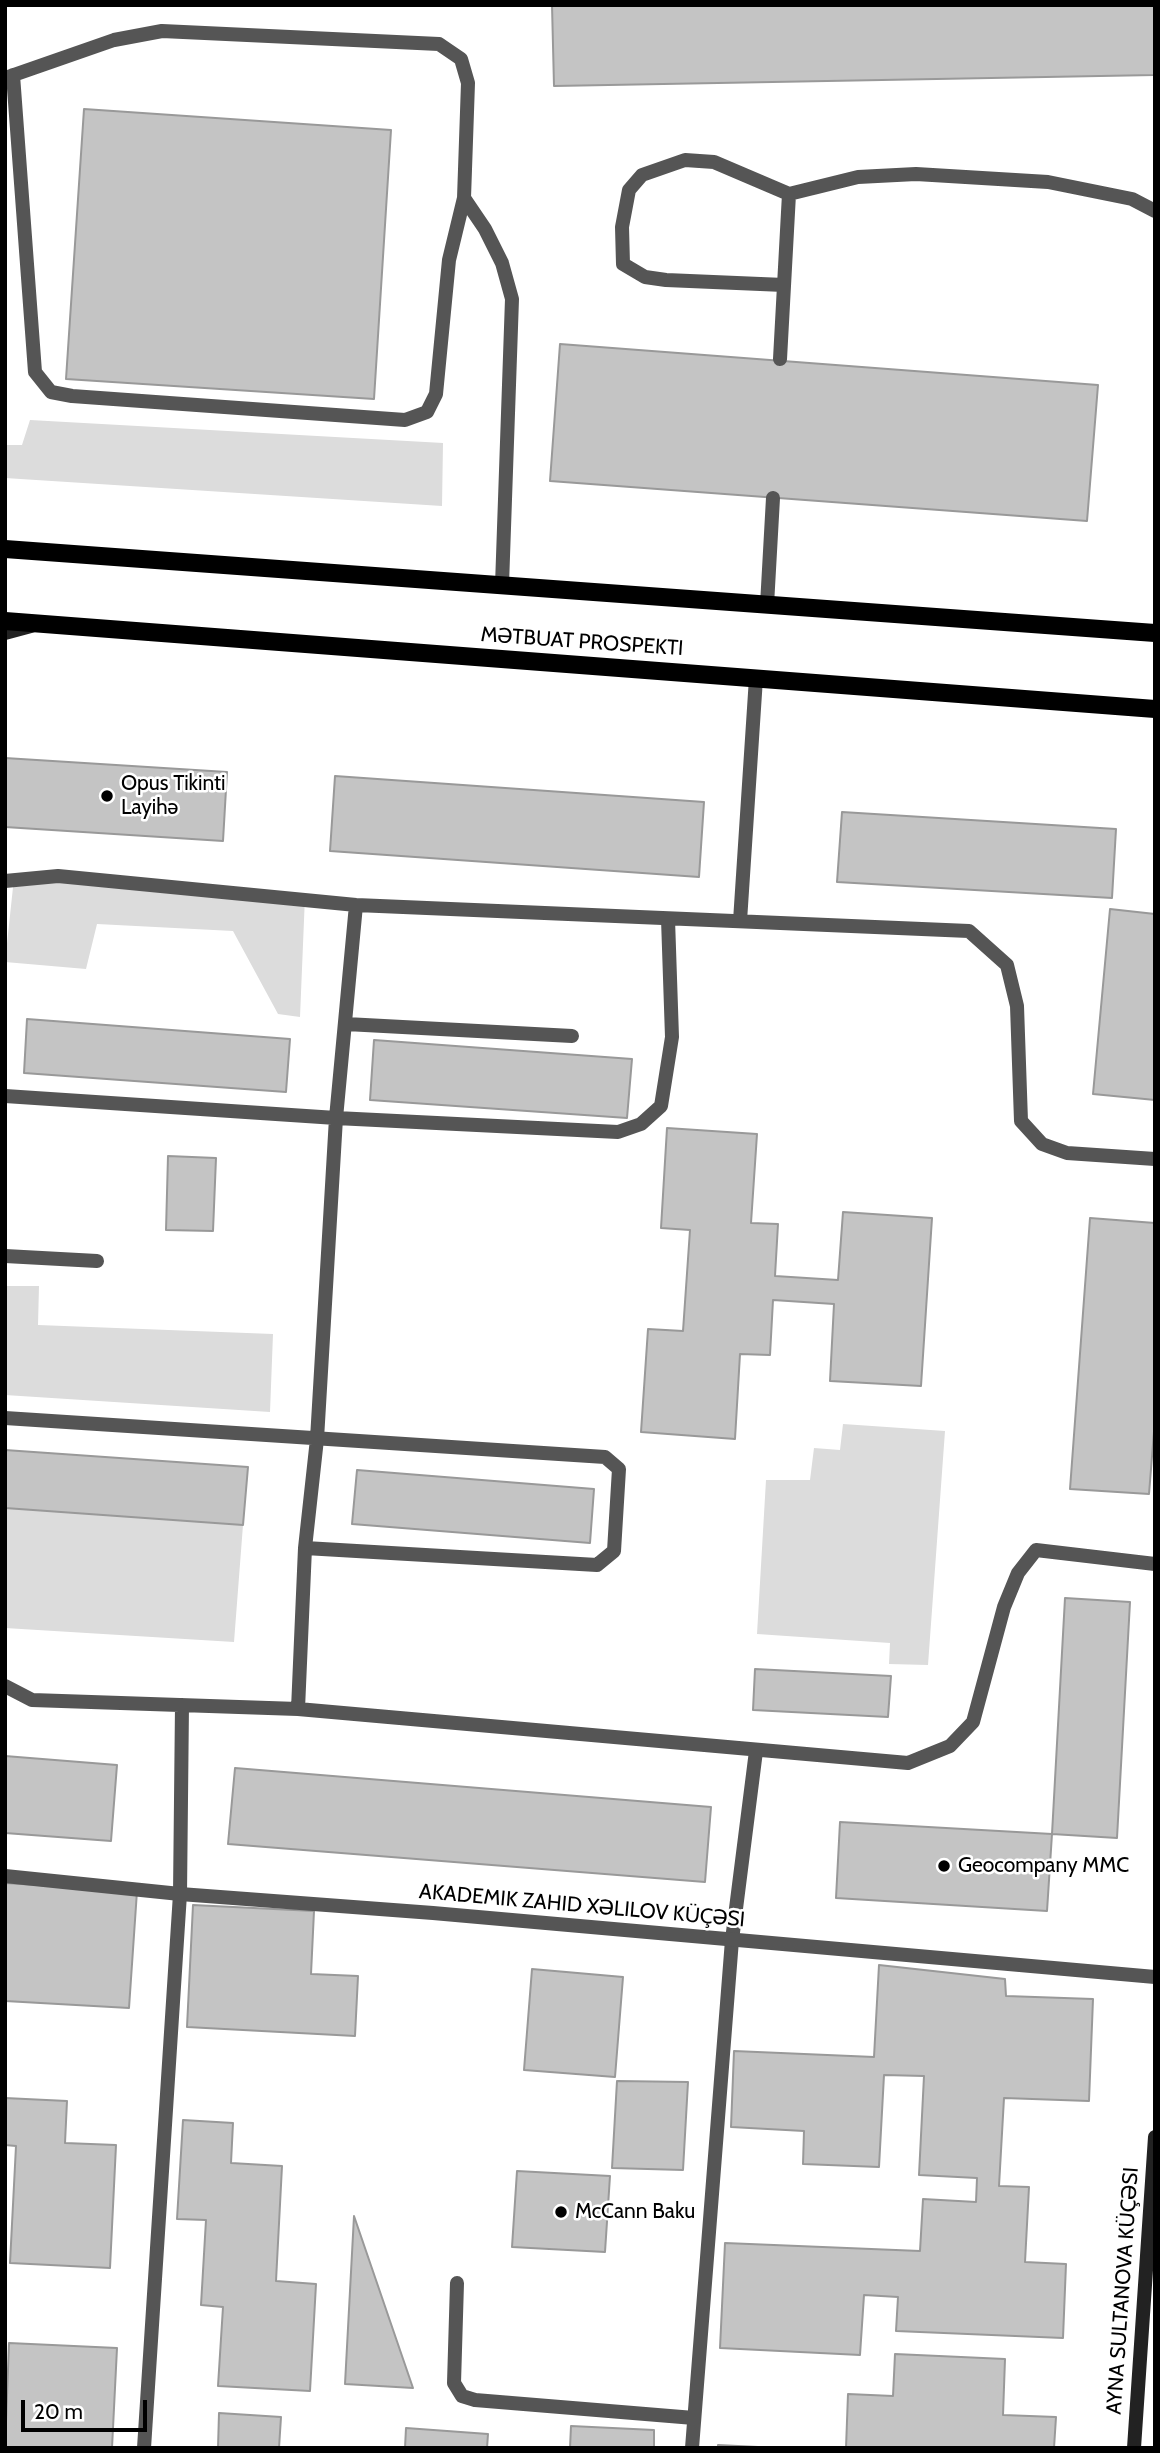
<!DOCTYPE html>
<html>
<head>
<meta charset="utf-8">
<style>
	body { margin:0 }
	#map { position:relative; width:1160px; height:2453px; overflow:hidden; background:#fff; font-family:Cabin,sans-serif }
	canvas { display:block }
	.frame { position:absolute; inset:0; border:7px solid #000; pointer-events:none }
	.scale { position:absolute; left:21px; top:2400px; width:126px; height:32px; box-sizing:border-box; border:4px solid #000; border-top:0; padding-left:9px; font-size:21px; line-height:24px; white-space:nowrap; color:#000; -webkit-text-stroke:5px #fff; paint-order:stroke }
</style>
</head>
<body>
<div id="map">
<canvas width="1160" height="2453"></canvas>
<div class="frame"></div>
<div class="scale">20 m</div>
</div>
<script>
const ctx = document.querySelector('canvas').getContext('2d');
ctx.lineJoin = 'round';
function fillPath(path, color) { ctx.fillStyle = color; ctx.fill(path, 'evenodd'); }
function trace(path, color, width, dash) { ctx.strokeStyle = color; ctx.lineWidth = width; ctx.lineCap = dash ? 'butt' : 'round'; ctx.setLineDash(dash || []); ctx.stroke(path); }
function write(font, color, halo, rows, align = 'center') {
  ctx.font = font + ' Cabin,sans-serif'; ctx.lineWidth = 5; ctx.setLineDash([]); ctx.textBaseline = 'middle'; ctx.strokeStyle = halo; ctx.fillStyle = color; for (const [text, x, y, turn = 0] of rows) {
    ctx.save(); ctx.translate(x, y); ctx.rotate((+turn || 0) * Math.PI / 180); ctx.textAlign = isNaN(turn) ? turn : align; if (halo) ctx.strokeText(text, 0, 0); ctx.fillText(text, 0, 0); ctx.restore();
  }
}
const green = new Path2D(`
	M 30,420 L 443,443 L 442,506 L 5,478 L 5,445 L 22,445 Z
	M 14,878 L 305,896 L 300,1017 L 278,1014 L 233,931 L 97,924 L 86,969 L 5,962 Z
	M 5,1286 L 39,1286 L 38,1325 L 273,1334 L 270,1412 L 5,1395 Z
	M 843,1424 L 945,1431 L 928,1665 L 889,1664 L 890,1643 L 757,1634 L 766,1480 L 810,1480 L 814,1448 L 840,1450 Z
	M 5,1508 L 243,1525 L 234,1642 L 5,1628 Z`);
const building = new Path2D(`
	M 552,5 L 1155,5 L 1155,75 L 554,86 Z
	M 84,109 L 391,130 L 374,399 L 66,379 Z
	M 560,344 L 1098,385 L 1087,521 L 550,481 Z
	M 5,758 L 227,772 L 223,841 L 5,827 Z
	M 335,776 L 704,802 L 699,877 L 330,851 Z
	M 842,812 L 1116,829 L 1112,898 L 837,882 Z
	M 1110,909 L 1155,914 L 1155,1100 L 1093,1094 Z
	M 27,1019 L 290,1039 L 286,1092 L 24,1073 Z
	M 374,1040 L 632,1059 L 627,1118 L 370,1100 Z
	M 667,1128 L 757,1134 L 751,1223 L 778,1224 L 775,1276 L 838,1280 L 843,1212 L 932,1218 L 921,1386 L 830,1381 L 834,1304 L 773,1300 L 770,1355 L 740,1354 L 735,1439 L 641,1432 L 648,1329 L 683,1331 L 690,1230 L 661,1228 Z
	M 168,1156 L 216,1158 L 213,1231 L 166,1230 Z
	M 1090,1218 L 1155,1223 L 1155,1419 L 1149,1494 L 1070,1489 Z
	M 5,1450 L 248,1467 L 243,1525 L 5,1508 Z
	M 357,1470 L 594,1489 L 590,1543 L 352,1524 Z
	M 1065,1598 L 1130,1602 L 1117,1838 L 1052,1834 Z
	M 755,1669 L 891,1676 L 888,1717 L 753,1710 Z
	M 5,1756 L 117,1765 L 111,1841 L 5,1833 Z
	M 235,1768 L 711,1807 L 705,1882 L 228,1844 Z
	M 840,1822 L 1052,1834 L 1047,1911 L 836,1898 Z
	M 5,1883 L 137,1891 L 129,2008 L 5,2001 Z
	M 193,1905 L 314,1911 L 311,1974 L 358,1976 L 355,2036 L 187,2027 Z
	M 879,1965 L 1005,1979 L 1006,1996 L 1093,1999 L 1089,2101 L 1004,2098 L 999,2186 L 1029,2187 L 1025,2262 L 1066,2264 L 1063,2338 L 896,2331 L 898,2297 L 864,2295 L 860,2355 L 720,2348 L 725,2243 L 920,2251 L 923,2199 L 976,2202 L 977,2178 L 919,2175 L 924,2076 L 884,2075 L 879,2167 L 803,2164 L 804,2131 L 731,2127 L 734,2051 L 874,2057 Z
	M 532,1969 L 623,1977 L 615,2077 L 524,2070 Z
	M 617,2081 L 688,2082 L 683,2170 L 612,2168 Z
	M 5,2098 L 67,2101 L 65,2143 L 116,2145 L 110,2268 L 10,2263 L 16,2146 L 5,2145 Z
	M 183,2120 L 233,2123 L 231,2163 L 282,2166 L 276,2281 L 316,2284 L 310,2391 L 218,2386 L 223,2307 L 201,2305 L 206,2220 L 177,2219 Z
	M 517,2171 L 610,2176 L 605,2252 L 512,2247 Z
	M 354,2216 L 413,2388 L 345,2384 Z
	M 9,2343 L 117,2348 L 112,2448 L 5,2448 Z
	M 895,2354 L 1005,2359 L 1003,2415 L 1056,2417 L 1054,2448 L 846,2448 L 848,2394 L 893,2396 Z
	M 219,2413 L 281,2417 L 279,2448 L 218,2448 Z
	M 571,2426 L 654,2430 L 654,2448 L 570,2448 Z
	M 406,2428 L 488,2434 L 487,2448 L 405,2448 Z
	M 718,2445 L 778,2448 L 718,2448 Z`);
const lane = new Path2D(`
	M 13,75 L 35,372 L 51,392 L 72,396 L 405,420 L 427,412 L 436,394 L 449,260 L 464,198
	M 5,78 L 114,40 L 162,31 L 439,44 L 461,59 L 468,83 L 464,198 L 485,229 L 502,263 L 512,299 L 502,585
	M 784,285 L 666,280 L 645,277 L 623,264 L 622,227 L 629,190 L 642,175 L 685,160 L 714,162 L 789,194 L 858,177 L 916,174 L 1048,182 L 1132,199 L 1155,211
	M 780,359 L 789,194
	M 767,605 L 773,498
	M 5,881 L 58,876 L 356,905 L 969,931 L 1007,965 L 1017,1006 L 1021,1121 L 1042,1144 L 1067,1153 L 1155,1159
	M 740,921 L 756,678
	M 346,1024 L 572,1036
	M 5,1096 L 336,1118 L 618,1132 L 641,1124 L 661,1106 L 672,1037 L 668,919
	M 5,1256 L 97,1261
	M 5,1418 L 605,1457 L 619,1469 L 614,1551 L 597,1565 L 305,1548
	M 5,1686 L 32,1700 L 298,1709 L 908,1763 L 950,1746 L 973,1722 L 1004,1607 L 1018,1573 L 1036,1550 L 1155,1564
	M 298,1709 L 305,1548 L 317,1439 L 336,1118 L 356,905
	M 457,2283 L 454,2383 L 462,2396 L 475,2400 L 694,2418
	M 144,2448 L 180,1894 L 182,1705
	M 692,2448 L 732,1940 L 756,1751`);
const street = new Path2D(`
	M 5,1876 L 180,1894 L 433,1913 L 1155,1977`);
const secondary = new Path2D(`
	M 5,633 L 31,626
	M 1134,2448 L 1155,2137`);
const primary = new Path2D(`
	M 5,549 L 1155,633
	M 5,621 L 1155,709`);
const markers = [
	[107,796,7,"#000"],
	[944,1866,7,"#000"],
	[561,2212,7,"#000"]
];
const streetNames = [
	["MƏTBUAT PROSPEKTI",582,642,4],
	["AKADEMIK ZAHID XƏLILOV KÜÇƏSI",582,1906,5],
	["AYNA SULTANOVA KÜÇƏSI",1123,2291,-86]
];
const poiNames = [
	["Opus Tikinti",121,784],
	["Layihə",121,808],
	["Geocompany MMC",958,1866],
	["McCann Baku",575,2212]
];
fillPath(green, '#dcdcdc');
fillPath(building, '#c4c4c4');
trace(building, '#999', 2);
trace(lane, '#555', 14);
trace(street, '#555', 14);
trace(secondary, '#222', 14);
trace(primary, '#000', 18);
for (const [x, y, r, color] of markers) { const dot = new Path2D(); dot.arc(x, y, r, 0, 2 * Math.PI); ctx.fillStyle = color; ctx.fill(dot); trace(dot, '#fff', 2.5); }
write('21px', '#000', '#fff', streetNames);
write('21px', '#000', '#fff', poiNames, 'left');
</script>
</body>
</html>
